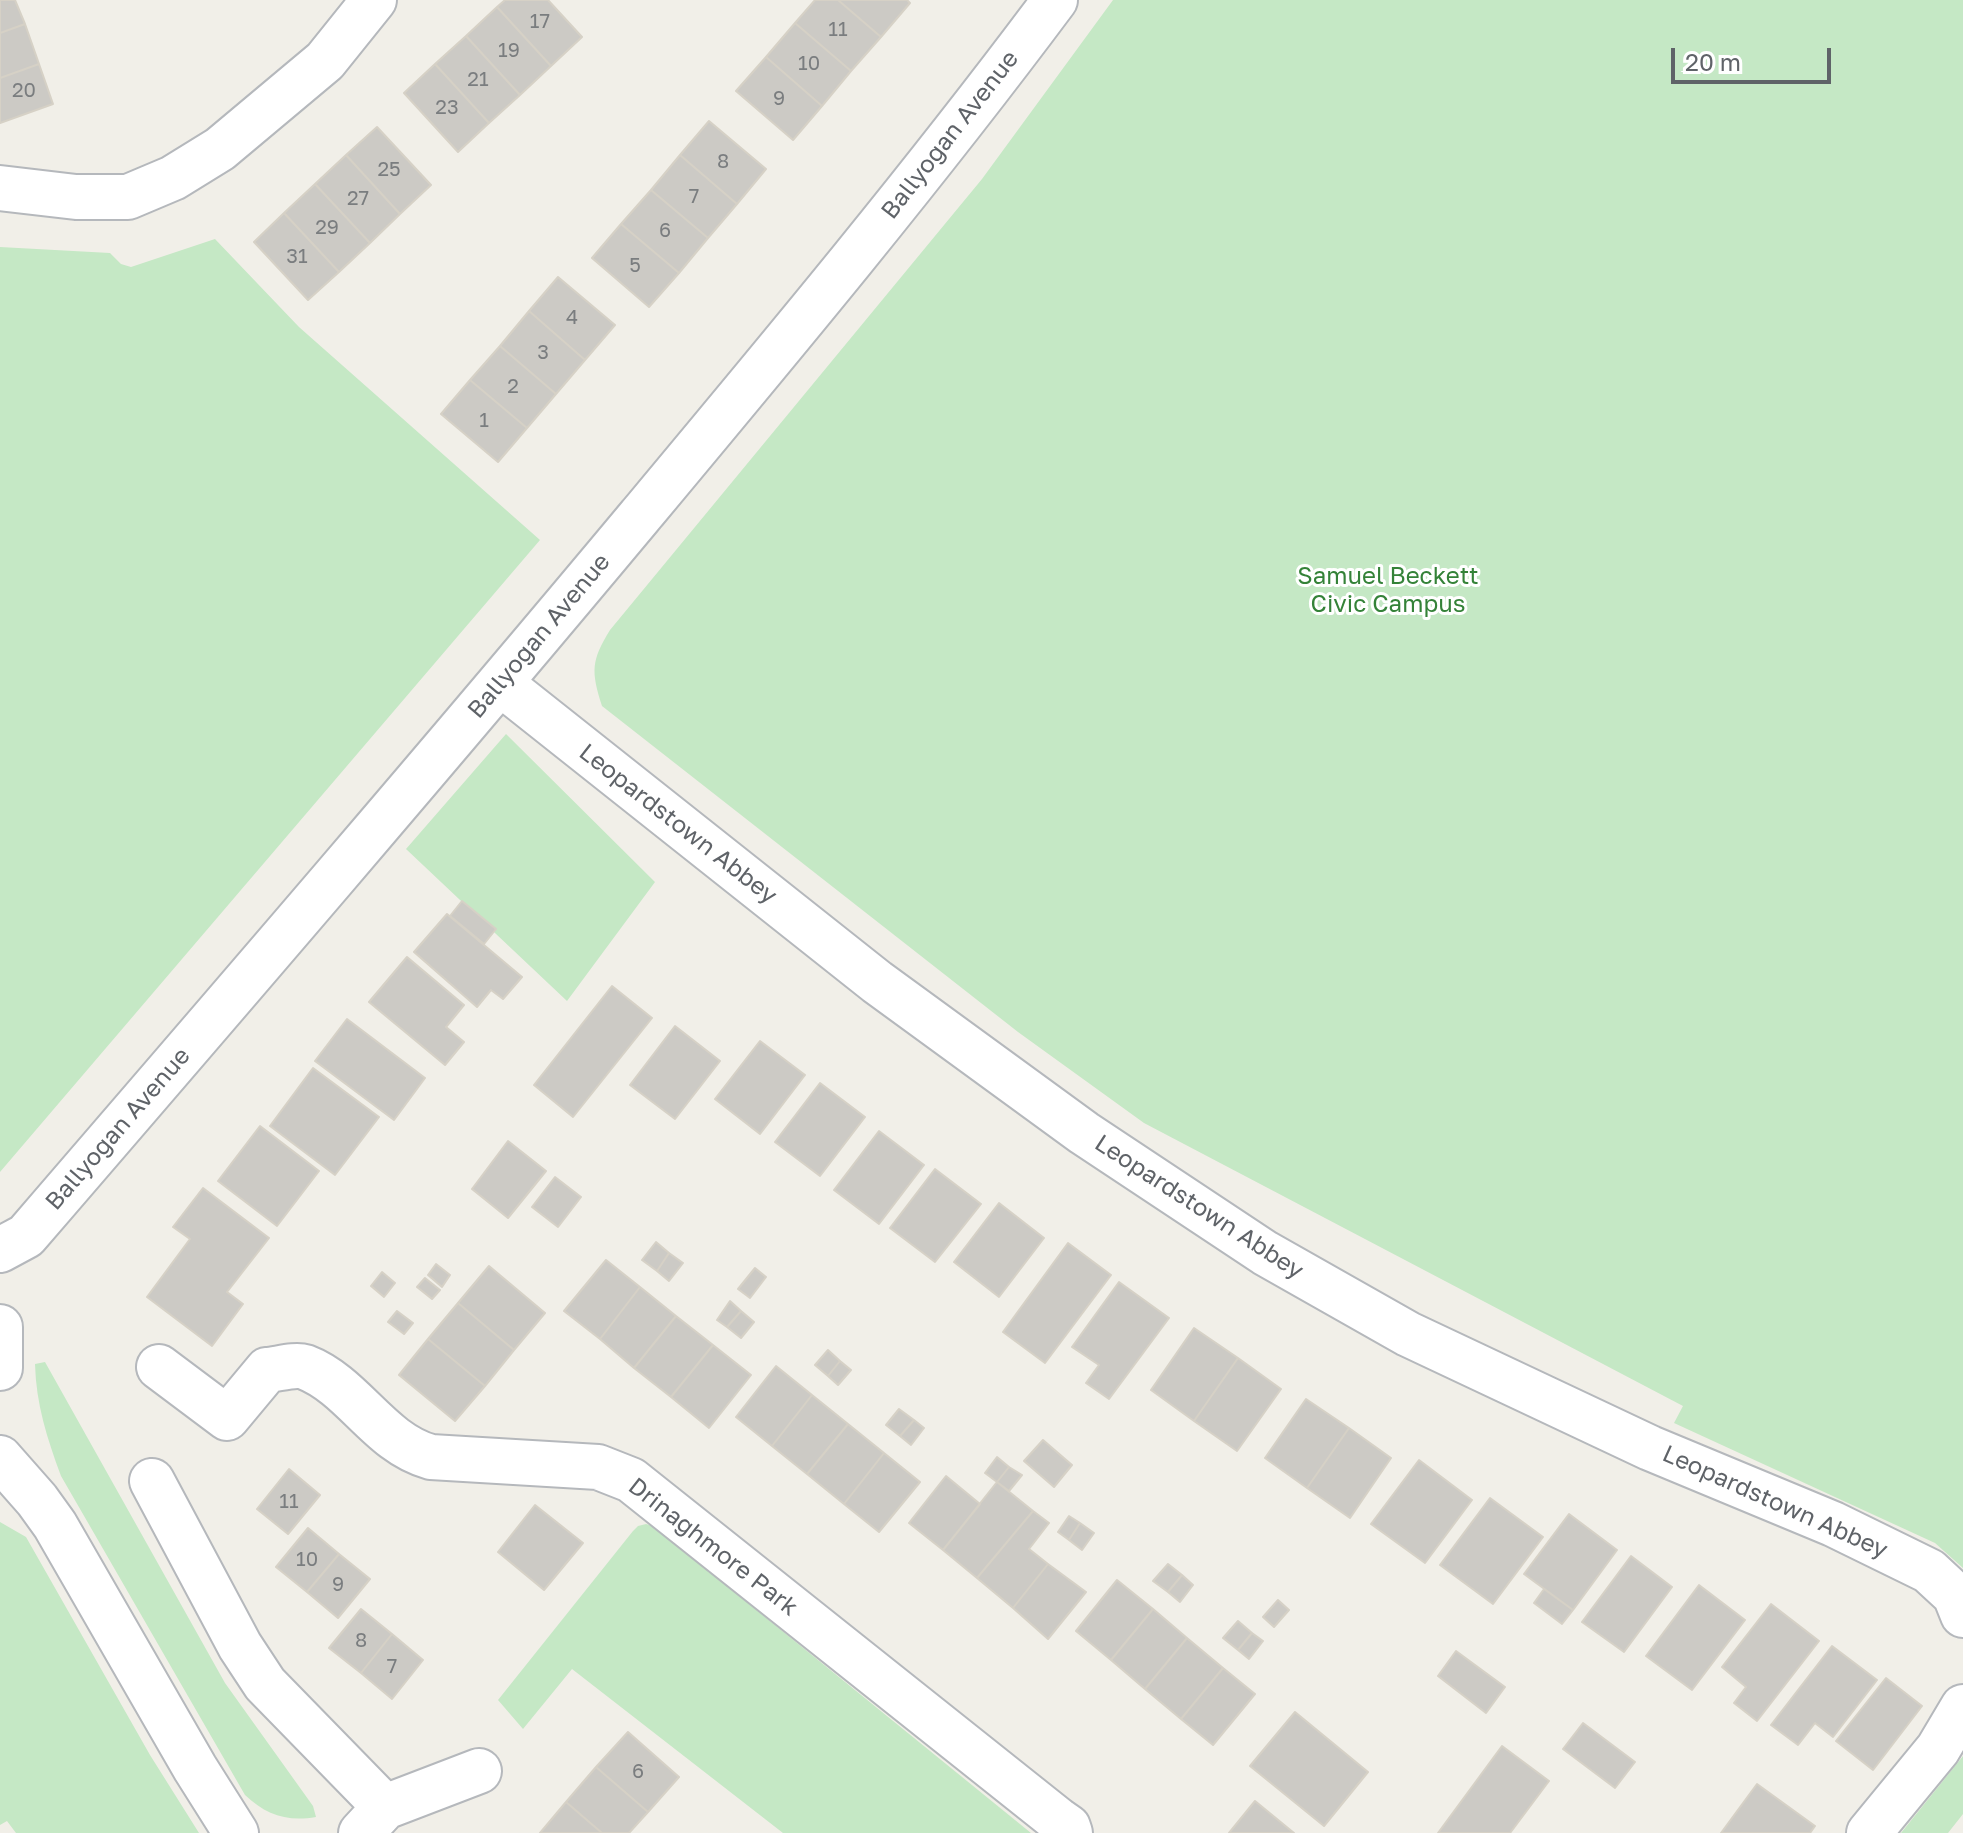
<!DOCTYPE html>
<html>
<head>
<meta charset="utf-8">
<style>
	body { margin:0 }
	#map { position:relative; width:1963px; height:1833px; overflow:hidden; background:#f1efe8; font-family:"Golos Text",sans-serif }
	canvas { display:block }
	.scale { position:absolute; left:1671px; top:48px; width:160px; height:36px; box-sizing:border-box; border:4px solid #5f6368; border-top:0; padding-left:10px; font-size:24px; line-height:28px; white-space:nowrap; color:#5f6368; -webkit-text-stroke:6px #fff; paint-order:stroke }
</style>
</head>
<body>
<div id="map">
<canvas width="1963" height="1833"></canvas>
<div class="scale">20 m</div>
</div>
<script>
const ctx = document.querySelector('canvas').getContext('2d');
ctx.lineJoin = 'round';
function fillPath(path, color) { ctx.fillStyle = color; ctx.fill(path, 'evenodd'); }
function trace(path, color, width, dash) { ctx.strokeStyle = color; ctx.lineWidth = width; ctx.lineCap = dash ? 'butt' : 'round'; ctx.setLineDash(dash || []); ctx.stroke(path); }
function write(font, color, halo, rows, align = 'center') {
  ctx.font = font + ' "Golos Text",sans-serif'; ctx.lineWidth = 6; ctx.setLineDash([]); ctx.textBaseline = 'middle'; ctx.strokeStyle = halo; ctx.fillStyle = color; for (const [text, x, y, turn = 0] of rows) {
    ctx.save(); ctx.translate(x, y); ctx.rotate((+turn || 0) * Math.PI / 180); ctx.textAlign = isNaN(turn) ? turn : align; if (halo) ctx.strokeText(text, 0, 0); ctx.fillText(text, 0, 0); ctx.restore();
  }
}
const green = new Path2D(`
	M 1113,0 L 1963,0 L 1963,1568 L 1935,1543 L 1674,1423 L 1683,1406 L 1144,1123 L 1018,1032 L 602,706 C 591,671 591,661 610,630 L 982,179 Z
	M 215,239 L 299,327 L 540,540 L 0,1172 L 0,247 L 110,253 L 121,264 L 131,267 Z
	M 506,734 L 655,882 L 567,1001 L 406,849 Z
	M 45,1362 L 225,1683 L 313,1806 L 316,1817 C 287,1822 266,1815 245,1795 L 61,1476 C 47,1438 36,1404 35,1364 Z
	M 0,1522 L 26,1537 L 150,1755 L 199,1833 L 16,1833 L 7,1821 L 0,1825 Z
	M 646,1524 L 653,1526 L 1031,1833 L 783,1833 L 572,1669 L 523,1729 L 498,1700 L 633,1531 L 638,1526 Z
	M 1963,1756 L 1963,1814 L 1948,1833 L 1901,1833 Z`);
const building = new Path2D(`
	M 0,0 L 15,0 L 25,24 L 0,33 Z
	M 505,0 L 548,0 L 582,37 L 551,66 L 497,7 Z
	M 815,0 L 838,0 L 881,37 L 851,71 L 795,23 Z
	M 838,0 L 907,0 L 910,3 L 881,37 Z
	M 497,7 L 551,66 L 520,95 L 466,36 Z
	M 795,23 L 851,71 L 822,106 L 766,57 Z
	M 25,24 L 39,64 L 0,78 L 0,33 Z
	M 466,36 L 520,95 L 489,123 L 435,64 Z
	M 766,57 L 822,106 L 793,140 L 736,91 Z
	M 39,64 L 53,104 L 0,123 L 0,78 Z
	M 435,64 L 489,123 L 458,152 L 404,93 Z
	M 709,121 L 766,169 L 737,204 L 680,155 Z
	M 377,127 L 431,185 L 400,214 L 346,155 Z
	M 346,155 L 400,214 L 370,243 L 315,184 Z
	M 680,155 L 737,204 L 708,238 L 651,190 Z
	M 315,184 L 370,243 L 339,272 L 284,213 Z
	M 651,190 L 708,238 L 679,273 L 621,224 Z
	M 284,213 L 339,272 L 308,300 L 254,242 Z
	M 621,224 L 679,273 L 649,307 L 592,258 Z
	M 558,277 L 615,325 L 585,360 L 529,311 Z
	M 529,311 L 585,360 L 556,394 L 500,346 Z
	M 500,346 L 556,394 L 527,428 L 470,380 Z
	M 470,380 L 527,428 L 498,462 L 441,414 Z
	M 462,901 L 496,929 L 484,944 L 450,916 Z
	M 447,914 L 522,977 L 503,999 L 491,990 L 477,1007 L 414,952 Z
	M 407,957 L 464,1005 L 446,1027 L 464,1042 L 445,1065 L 369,1002 Z
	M 612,986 L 652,1018 L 573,1117 L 534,1085 Z
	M 347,1019 L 425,1078 L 394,1120 L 315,1061 Z
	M 675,1026 L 720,1061 L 675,1119 L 630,1085 Z
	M 760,1041 L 805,1075 L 760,1134 L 715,1099 Z
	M 313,1068 L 379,1117 L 335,1175 L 270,1126 Z
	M 820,1083 L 865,1117 L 820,1176 L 775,1142 Z
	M 260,1126 L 319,1171 L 277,1226 L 218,1181 Z
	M 879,1131 L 924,1165 L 879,1224 L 834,1190 Z
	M 508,1141 L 546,1171 L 508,1218 L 472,1189 Z
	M 935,1169 L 981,1204 L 935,1262 L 890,1228 Z
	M 555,1177 L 581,1197 L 558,1227 L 532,1207 Z
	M 203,1188 L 269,1238 L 227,1292 L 243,1304 L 212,1346 L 147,1297 L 190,1239 L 173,1227 Z
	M 999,1203 L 1044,1238 L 999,1297 L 954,1262 Z
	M 656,1242 L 669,1253 L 657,1271 L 642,1260 Z
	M 1068,1243 L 1111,1275 L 1045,1363 L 1003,1332 Z
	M 669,1253 L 683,1263 L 669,1281 L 657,1271 Z
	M 606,1260 L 640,1287 L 600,1339 L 564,1311 Z
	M 436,1264 L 450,1275 L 442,1287 L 428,1275 Z
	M 489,1266 L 545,1313 L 514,1350 L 458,1303 Z
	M 755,1268 L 766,1277 L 750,1298 L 738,1289 Z
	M 382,1272 L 395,1283 L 384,1297 L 371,1286 Z
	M 425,1278 L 440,1290 L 432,1299 L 417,1287 Z
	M 1119,1282 L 1169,1318 L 1109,1399 L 1086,1383 L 1099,1365 L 1072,1347 Z
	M 640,1287 L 676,1316 L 634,1368 L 600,1339 Z
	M 730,1301 L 741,1311 L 727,1327 L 717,1320 Z
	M 458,1303 L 514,1350 L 485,1386 L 428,1339 Z
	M 397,1311 L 413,1323 L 404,1334 L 388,1322 Z
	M 741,1311 L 754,1322 L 741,1338 L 727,1327 Z
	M 676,1316 L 713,1345 L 671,1397 L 634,1368 Z
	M 1194,1328 L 1238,1358 L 1194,1421 L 1151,1390 Z
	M 428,1339 L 485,1386 L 455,1421 L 399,1375 Z
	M 713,1345 L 751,1375 L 709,1428 L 671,1397 Z
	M 828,1350 L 840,1361 L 828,1376 L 815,1365 Z
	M 1238,1358 L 1281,1389 L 1237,1451 L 1194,1421 Z
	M 840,1361 L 851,1370 L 838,1385 L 828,1376 Z
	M 776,1366 L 812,1395 L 772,1446 L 736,1417 Z
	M 812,1395 L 848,1424 L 807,1474 L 772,1446 Z
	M 1306,1399 L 1349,1428 L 1307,1488 L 1265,1458 Z
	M 899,1409 L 914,1420 L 900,1436 L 886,1425 Z
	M 914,1420 L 924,1428 L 911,1445 L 900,1436 Z
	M 848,1424 L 884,1453 L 844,1504 L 807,1474 Z
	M 1349,1428 L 1391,1458 L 1350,1518 L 1307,1488 Z
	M 1043,1440 L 1072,1465 L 1054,1487 L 1024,1461 Z
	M 884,1453 L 920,1482 L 879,1532 L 844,1504 Z
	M 997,1457 L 1009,1467 L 997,1482 L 985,1473 Z
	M 1419,1460 L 1472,1500 L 1425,1563 L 1371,1524 Z
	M 1009,1467 L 1022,1475 L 1009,1491 L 997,1482 Z
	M 289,1469 L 320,1495 L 288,1534 L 257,1509 Z
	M 946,1476 L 980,1504 L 943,1550 L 909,1523 Z
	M 997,1482 L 1033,1511 L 977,1578 L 943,1550 Z
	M 1490,1498 L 1543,1537 L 1493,1604 L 1440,1565 Z
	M 535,1505 L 583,1543 L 544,1590 L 498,1552 Z
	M 1033,1511 L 1049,1523 L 1029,1549 L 1048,1564 L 1013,1608 L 977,1578 Z
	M 1569,1514 L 1617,1550 L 1573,1610 L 1524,1574 Z
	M 1069,1516 L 1080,1523 L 1069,1540 L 1058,1532 Z
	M 1080,1523 L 1094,1533 L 1082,1550 L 1069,1540 Z
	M 308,1528 L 339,1554 L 307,1592 L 276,1567 Z
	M 339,1554 L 370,1579 L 338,1618 L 307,1592 Z
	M 1631,1556 L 1672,1587 L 1624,1652 L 1582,1622 Z
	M 1048,1564 L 1086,1592 L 1048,1639 L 1013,1608 Z
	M 1168,1564 L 1182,1575 L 1168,1592 L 1153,1581 Z
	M 1182,1575 L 1193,1585 L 1180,1602 L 1168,1592 Z
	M 1117,1580 L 1153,1609 L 1111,1660 L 1076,1631 Z
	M 1699,1585 L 1745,1620 L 1692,1690 L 1646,1656 Z
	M 1544,1589 L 1573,1610 L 1562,1624 L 1534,1603 Z
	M 1278,1600 L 1289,1610 L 1274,1627 L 1263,1617 Z
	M 1771,1604 L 1819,1641 L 1757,1721 L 1734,1703 L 1746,1687 L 1722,1667 Z
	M 361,1609 L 392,1634 L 361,1673 L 329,1648 Z
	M 1153,1609 L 1187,1638 L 1145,1689 L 1111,1660 Z
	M 1238,1621 L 1252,1633 L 1238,1650 L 1223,1638 Z
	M 1252,1633 L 1263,1641 L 1249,1659 L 1238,1650 Z
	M 392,1634 L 423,1660 L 392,1699 L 361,1673 Z
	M 1187,1638 L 1223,1668 L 1181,1719 L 1145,1689 Z
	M 1832,1646 L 1877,1680 L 1833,1737 L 1815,1723 L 1798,1745 L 1771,1725 Z
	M 1456,1651 L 1505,1687 L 1486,1713 L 1438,1676 Z
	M 1223,1668 L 1255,1694 L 1213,1745 L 1181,1719 Z
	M 1886,1678 L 1922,1706 L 1873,1770 L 1836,1741 Z
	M 1295,1712 L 1368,1772 L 1324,1826 L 1250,1766 Z
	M 1583,1723 L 1635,1762 L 1615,1788 L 1563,1749 Z
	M 628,1732 L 679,1777 L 648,1812 L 596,1767 Z
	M 1502,1746 L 1549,1781 L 1510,1833 L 1438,1833 Z
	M 596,1767 L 648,1812 L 629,1833 L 602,1833 L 566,1802 Z
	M 1757,1784 L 1815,1826 L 1810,1833 L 1721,1833 Z
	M 1255,1801 L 1294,1833 L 1229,1833 Z
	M 566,1802 L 602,1833 L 540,1833 Z`);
const minor = new Path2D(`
	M 0,188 L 76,197 L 128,197 L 173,178 L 220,149 L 325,61 L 374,0
	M 500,683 L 877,982 L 1084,1133 L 1265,1253 L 1408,1334 L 1650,1448 L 1833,1524 L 1929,1571 L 1955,1595 L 1963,1615
	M 0,1250 L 26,1236 C 232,997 438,758 640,516 C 781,347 923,177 1055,0
	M 0,1327 L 0,1368
	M 159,1367 L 227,1418 L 267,1370 C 278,1369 295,1364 305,1367 C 354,1386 379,1443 431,1457 L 598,1467 L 631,1480 L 1058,1820 L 1068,1827 L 1070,1833
	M 0,1458 L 37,1500 L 55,1525 L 195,1768 L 236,1833
	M 152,1481 L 240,1646 L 265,1684 L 385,1807 L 361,1833
	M 385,1807 L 479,1771
	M 1869,1833 L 1938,1749 L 1963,1707`);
const numberNames = [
	["17",540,22],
	["11",838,30],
	["19",509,51],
	["10",809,64],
	["21",478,80],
	["20",24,91],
	["9",779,99],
	["23",447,108],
	["8",723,162],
	["25",389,170],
	["7",694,197],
	["27",358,199],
	["29",327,228],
	["6",665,231],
	["31",297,257],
	["5",635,266],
	["4",572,318],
	["3",543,353],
	["2",513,387],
	["1",484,421],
	["11",289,1502],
	["10",307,1560],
	["9",338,1585],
	["8",361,1641],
	["7",392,1667],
	["6",638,1772]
];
const streetNames = [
	["Ballyogan Avenue",950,135,-52],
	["Ballyogan Avenue",539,636,-50],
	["Leopardstown Abbey",678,824,38],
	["Ballyogan Avenue",118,1129,-49],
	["Leopardstown Abbey",1199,1207,33],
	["Leopardstown Abbey",1775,1502,24],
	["Drinaghmore Park",713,1547,38]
];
const parkNames = [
	["Samuel Beckett",1388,576],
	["Civic Campus",1388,604]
];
fillPath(green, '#c5e8c5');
fillPath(building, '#cccac5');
trace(building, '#d6d1c6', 2);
trace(minor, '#b5b8bc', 48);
trace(minor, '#fff', 44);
write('20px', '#7a7d7f', null, numberNames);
write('24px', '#5f6368', '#fff', streetNames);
write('24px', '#348238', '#fff', parkNames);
</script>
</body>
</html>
